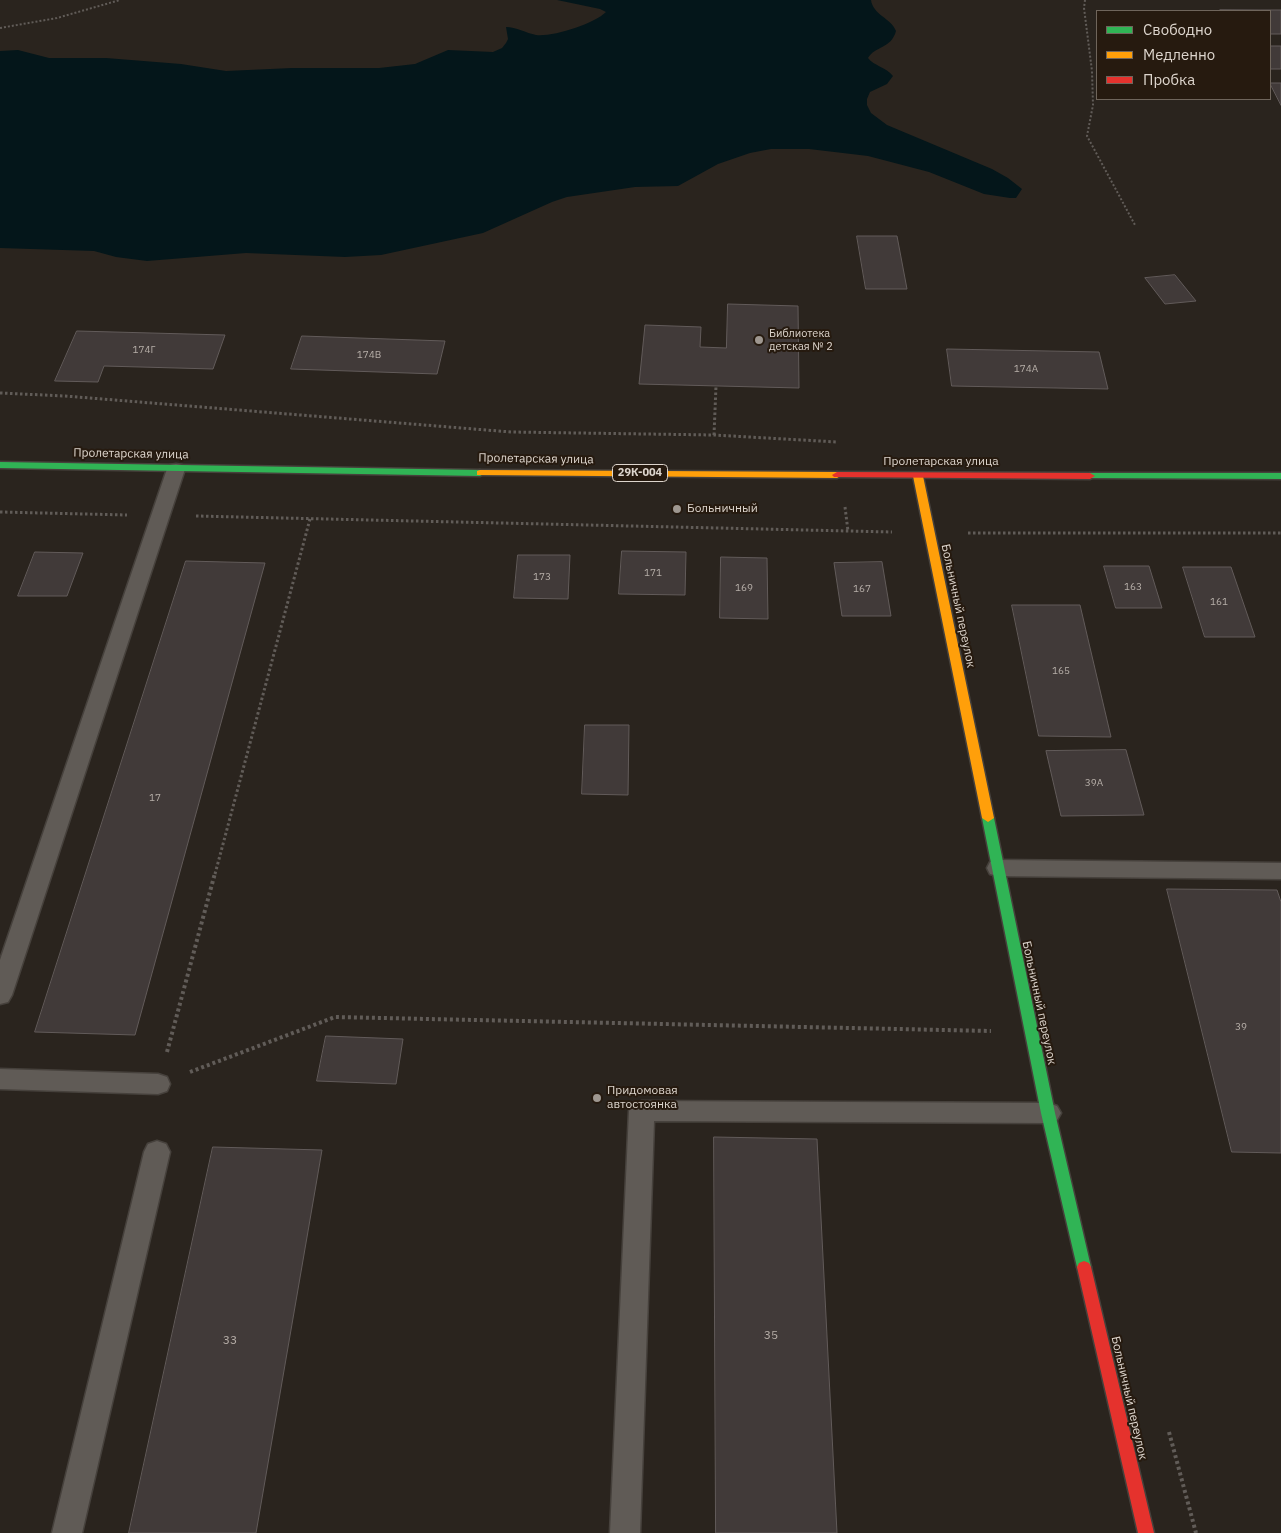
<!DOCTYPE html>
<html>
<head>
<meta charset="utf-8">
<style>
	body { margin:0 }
	#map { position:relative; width:1281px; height:1533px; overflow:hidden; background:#2a241e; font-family:"IBM Plex Sans",sans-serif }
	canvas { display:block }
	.legend { position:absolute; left:1096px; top:10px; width:175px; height:90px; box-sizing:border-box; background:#261a0f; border:1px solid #6f655b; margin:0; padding:6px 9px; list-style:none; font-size:15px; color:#ddd5cd }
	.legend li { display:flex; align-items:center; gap:10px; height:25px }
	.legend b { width:25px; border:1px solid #6f655b }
</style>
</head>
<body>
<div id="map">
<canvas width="1281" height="1533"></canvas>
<ul class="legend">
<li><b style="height:6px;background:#30b455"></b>Свободно</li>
<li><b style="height:6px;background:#ff9f0a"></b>Медленно</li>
<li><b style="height:6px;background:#e5322d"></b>Пробка</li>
</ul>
</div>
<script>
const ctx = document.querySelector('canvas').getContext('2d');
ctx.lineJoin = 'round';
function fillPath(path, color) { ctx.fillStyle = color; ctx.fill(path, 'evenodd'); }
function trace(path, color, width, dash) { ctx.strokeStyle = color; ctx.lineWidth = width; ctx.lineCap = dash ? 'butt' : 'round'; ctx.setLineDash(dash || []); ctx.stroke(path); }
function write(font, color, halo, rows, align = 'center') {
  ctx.font = font + ' "IBM Plex Sans",sans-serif'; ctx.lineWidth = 4; ctx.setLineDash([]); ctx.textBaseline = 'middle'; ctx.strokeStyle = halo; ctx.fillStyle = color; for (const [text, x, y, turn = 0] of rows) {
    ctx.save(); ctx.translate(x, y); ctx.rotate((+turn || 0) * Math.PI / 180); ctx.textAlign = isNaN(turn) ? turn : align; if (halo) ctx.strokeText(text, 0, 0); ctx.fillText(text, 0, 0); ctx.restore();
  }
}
const water = new Path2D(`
	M 557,0 L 871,0 C 873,15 891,18 896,31 C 891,49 875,46 868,58 C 874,66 886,67 893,76 L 887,84 L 870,92 L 867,99 L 867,105 L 871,113 L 887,125 L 992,169 L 1008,178 L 1022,189 L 1016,198 L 1010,198 L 984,194 L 929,172 L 868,156 L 809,149 L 771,149 L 750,153 L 718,164 L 678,186 L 635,187 L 567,197 L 552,202 L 483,233 L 381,255 L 345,257 L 246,253 L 147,261 L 116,257 L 94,251 L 0,248 L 0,51 L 18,50 L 49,58 L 106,58 L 181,64 L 226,71 L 292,68 L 379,68 L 415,64 L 448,50 L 493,52 L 502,48 L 506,43 L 508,39 L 506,27 C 516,27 526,33 536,35 C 553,37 594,24 606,12 L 600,9 Z`);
const building = new Path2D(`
	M 1220,10 L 1281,10 L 1281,34 L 1270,34 L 1270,11 Z
	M 1270,46 L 1281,46 L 1281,69 L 1270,69 Z
	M 1270,83 L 1281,83 L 1281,105 Z
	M 857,236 L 897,236 L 907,289 L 866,289 Z
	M 1175,275 L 1196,301 L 1165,304 L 1145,278 Z
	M 728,304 L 798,306 L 799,388 L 639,384 L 645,325 L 701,327 L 700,347 L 726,348 Z
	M 77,331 L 225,335 L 213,369 L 104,366 L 98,382 L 55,381 Z
	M 302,336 L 445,341 L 437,374 L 291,369 Z
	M 947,349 L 1099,352 L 1108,389 L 952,386 Z
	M 622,551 L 686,552 L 685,595 L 619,594 Z
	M 35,552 L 83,553 L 67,596 L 18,596 Z
	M 518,555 L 570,555 L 568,599 L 514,598 Z
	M 721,557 L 767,558 L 768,619 L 720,618 Z
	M 186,561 L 265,563 L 135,1035 L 35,1032 Z
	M 882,562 L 891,616 L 842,616 L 834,563 Z
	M 1104,566 L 1149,566 L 1162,608 L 1116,608 Z
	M 1183,567 L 1231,567 L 1255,637 L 1205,637 Z
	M 1012,605 L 1080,605 L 1111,737 L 1039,736 Z
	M 585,725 L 629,725 L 628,795 L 582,794 Z
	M 1126,750 L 1144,815 L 1061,816 L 1046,751 Z
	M 1167,889 L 1277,890 L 1281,902 L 1281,1153 L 1232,1152 Z
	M 326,1036 L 403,1039 L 396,1084 L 317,1081 Z
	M 714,1137 L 817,1139 L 837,1533 L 716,1533 Z
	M 213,1147 L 322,1150 L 256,1533 L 129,1533 Z`);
const pathFar2 = new Path2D(`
	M 1085,0 L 1084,8 L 1092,71 L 1093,105 L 1087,136 L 1135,225
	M 0,28 L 57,18 L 120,0`);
const pathFar1 = new Path2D(`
	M 0,393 L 65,396 L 511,432 L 714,435 L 837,442
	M 714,435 L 716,386
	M 845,507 L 848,531
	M 0,512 L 127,515
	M 196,516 L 892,532
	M 968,533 L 1281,533
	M 215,874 L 310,519`);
const path = new Path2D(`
	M 167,1052 L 215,873
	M 190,1072 L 335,1017 L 991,1031
	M 1169,1432 L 1196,1533`);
const lane = new Path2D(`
	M 176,464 L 182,465 L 185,469 L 12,995 L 8,1002 L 0,1004 L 0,960 L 167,469 L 170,465 Z
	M 998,860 L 1281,863 L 1281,879 L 998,876 L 990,874 L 987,868 L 990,862 Z
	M 0,1069 L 158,1074 L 167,1077 L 170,1084 L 167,1091 L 158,1094 L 0,1089 Z
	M 642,1101 L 1048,1103 L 1057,1106 L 1061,1113 L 1057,1120 L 1048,1123 L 654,1121 L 640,1533 L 610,1533 L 629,1111 L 633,1104 Z
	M 157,1141 L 166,1144 L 170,1152 L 82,1533 L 52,1533 L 144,1152 L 148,1144 Z`);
const fast = new Path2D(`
	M 0,462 L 480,470 L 485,473 L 480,476 L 0,468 Z
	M 1090,473 L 1281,473 L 1281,479 L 1087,478 L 1085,476 Z
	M 988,814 L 994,818 L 1055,1113 L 1091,1267 L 1089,1271 L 1084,1273 L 1079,1271 L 1077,1267 L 1041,1113 L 982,818 Z`);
const slow = new Path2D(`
	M 480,470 L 837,472 L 842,475 L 837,478 L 477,475 L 477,471 Z
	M 918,473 L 923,476 L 994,818 L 988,822 L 982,818 L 913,476 Z`);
const jam = new Path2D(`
	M 837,472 L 1090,473 L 1095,476 L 1090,479 L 834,477 L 832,475 Z
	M 1084,1261 L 1089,1263 L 1091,1267 L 1154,1533 L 1138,1533 L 1077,1267 L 1079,1263 Z`);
const markers = [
	[759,340,5,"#9e9790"],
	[677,509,5,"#9e9790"],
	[597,1098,5,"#9e9790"]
];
const numberNames = [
	["174Г",144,350],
	["174В",369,355],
	["174А",1026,369],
	["171",653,573],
	["173",542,577],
	["163",1133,587],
	["169",744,588],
	["167",862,589],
	["161",1219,602],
	["165",1061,671],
	["39А",1094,783],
	["17",155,798],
	["39",1241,1027]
];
const farPoinames = [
	["Библиотека",769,334],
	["детская № 2",769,347]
];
const shields = [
	[640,473,55]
];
const shieldNames = [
	["29К-004",640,473]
];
const streetNames = [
	["Пролетарская улица",131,454,1],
	["Пролетарская улица",536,459,1],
	["Пролетарская улица",941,462],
	["Больничный переулок",958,606,78],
	["Больничный переулок",1039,1003,78],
	["Больничный переулок",1129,1398,77]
];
const poiNames = [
	["Больничный",687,509],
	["Придомовая",607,1091],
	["автостоянка",607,1105]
];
const nearNumbernames = [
	["35",771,1336],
	["33",230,1341]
];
fillPath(water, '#04161a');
fillPath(building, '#413a39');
trace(building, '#625b5a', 1);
trace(lane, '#46413c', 3);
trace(fast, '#46413c', 3);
trace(slow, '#46413c', 3);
trace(jam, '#46413c', 3);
trace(pathFar2, '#615c58', 2, [2, 2]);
trace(pathFar1, '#615c58', 3, [2.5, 2.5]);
trace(path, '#615c58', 4, [3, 3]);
fillPath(lane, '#605b56');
fillPath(fast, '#30b455');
fillPath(slow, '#ff9f0a');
fillPath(jam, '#e5322d');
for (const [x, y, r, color] of markers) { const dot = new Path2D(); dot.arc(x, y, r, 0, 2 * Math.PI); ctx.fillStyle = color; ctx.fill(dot); trace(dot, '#261a0f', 2); }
write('10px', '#b6aea8', null, numberNames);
write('11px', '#ddd5cd', '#261a0f', farPoinames, 'left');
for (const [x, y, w] of shields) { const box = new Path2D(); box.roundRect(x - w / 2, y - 8.5, w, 17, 4); ctx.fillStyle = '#261a0f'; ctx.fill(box); trace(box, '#ddd5cd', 1); }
write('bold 11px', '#ddd5cd', null, shieldNames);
write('12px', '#ddd5cd', '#261a0f', streetNames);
write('12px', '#ddd5cd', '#261a0f', poiNames, 'left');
write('12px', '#b6aea8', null, nearNumbernames);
</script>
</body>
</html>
